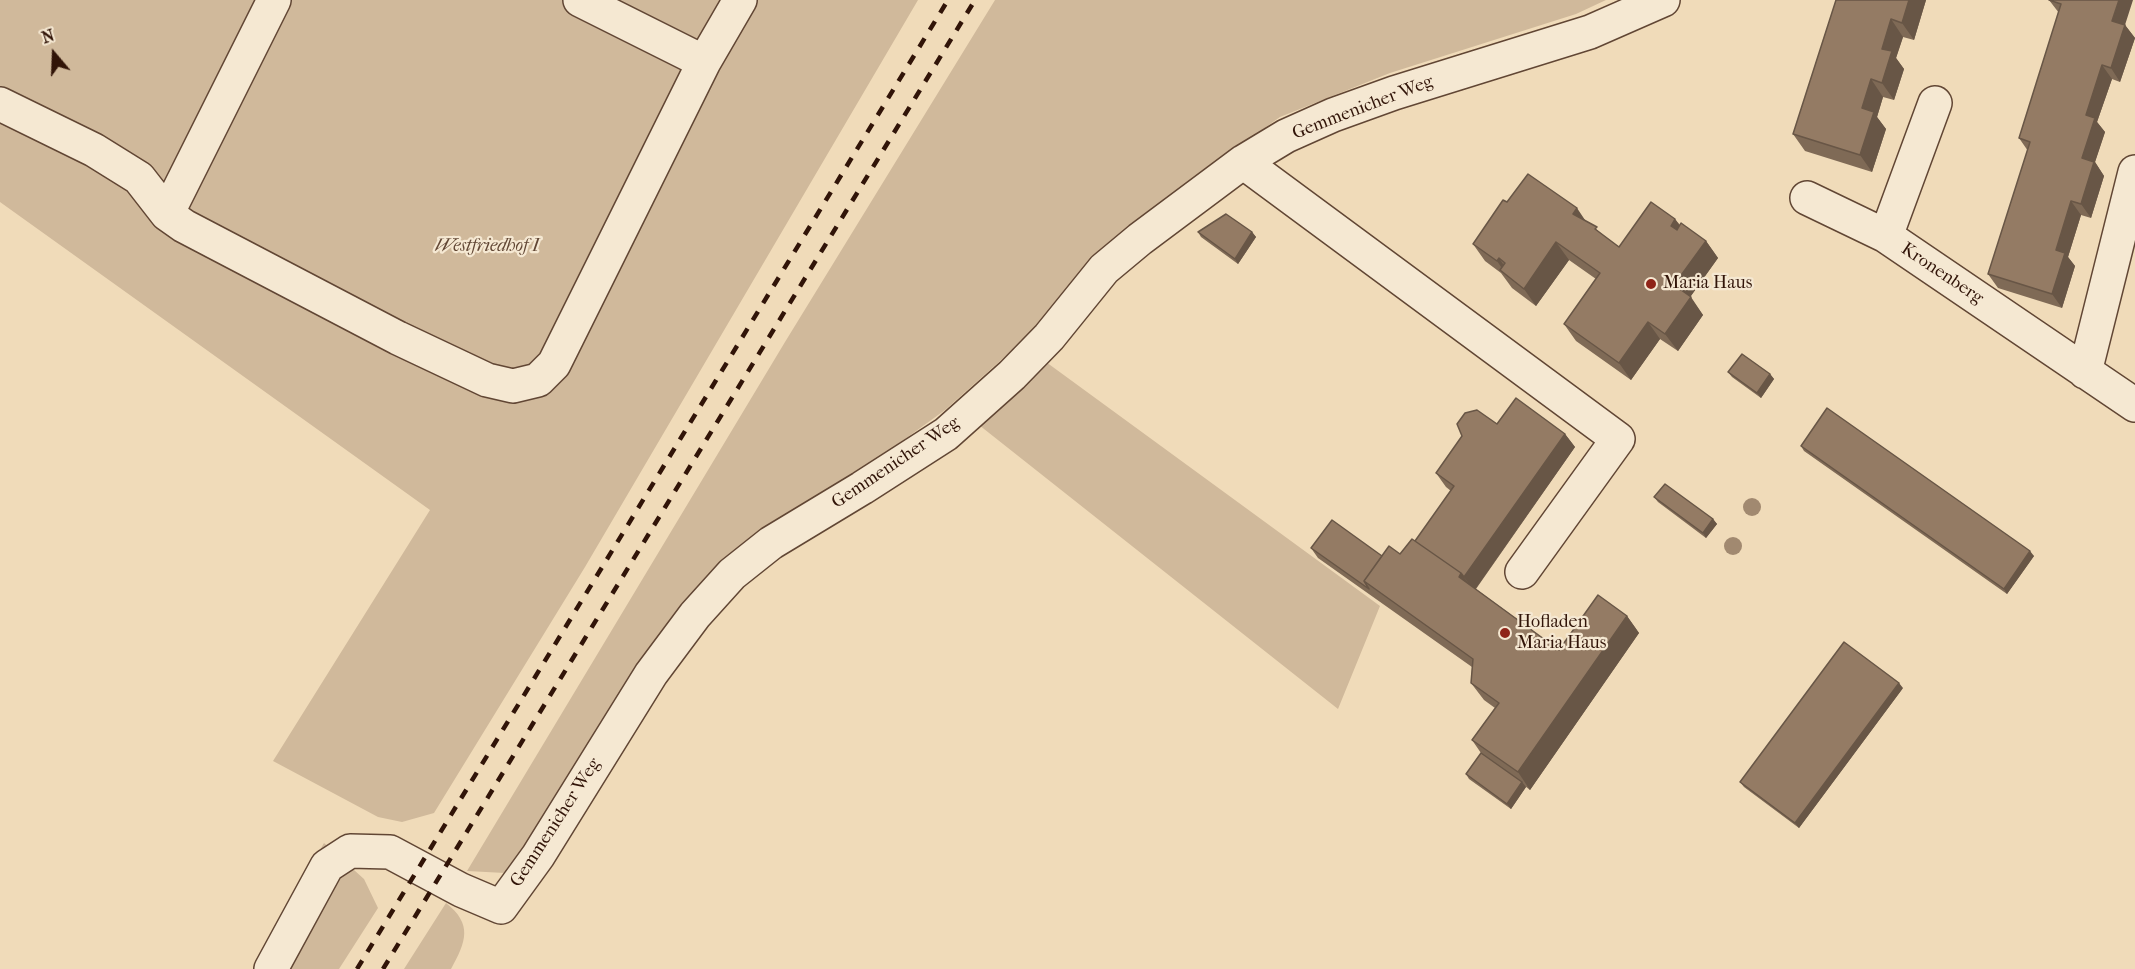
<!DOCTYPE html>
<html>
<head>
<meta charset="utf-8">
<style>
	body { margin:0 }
	#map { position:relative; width:2135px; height:969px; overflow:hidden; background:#f0dbb9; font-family:"IM FELL French Canon",serif }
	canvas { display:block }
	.north { position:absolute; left:24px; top:24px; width:60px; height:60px; -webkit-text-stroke:4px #f5e8d2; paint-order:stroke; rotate:341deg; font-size:16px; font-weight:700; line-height:24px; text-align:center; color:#311408 }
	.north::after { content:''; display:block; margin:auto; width:21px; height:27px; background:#311408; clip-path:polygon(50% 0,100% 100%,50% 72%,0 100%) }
</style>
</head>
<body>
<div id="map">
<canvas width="2135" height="969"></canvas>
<div class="north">N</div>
</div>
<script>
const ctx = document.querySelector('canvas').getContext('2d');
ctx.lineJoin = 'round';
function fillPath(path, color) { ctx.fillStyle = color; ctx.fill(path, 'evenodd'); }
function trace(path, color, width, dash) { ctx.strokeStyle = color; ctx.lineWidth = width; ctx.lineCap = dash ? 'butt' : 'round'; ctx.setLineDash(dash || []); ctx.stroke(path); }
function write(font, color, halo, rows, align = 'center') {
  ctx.font = font + ' "IM FELL French Canon",serif'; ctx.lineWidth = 4.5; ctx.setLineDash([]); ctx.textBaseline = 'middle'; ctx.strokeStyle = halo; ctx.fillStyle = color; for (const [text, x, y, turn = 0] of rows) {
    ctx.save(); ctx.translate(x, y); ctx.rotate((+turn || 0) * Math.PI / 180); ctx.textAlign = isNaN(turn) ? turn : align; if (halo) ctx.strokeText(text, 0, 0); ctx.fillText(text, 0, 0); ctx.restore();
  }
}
const green = new Path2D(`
	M 0,0 L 918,0 L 585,567 L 434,813 L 402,822 L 378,817 L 273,761 L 430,510 L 0,202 Z
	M 995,0 L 1606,0 L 1576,14 L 1390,73 L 1280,117 L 1249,139 L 945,410 L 705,584 L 661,632 L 533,848 L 505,873 L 467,871 L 785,342 Z
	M 1046,362 L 1380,606 L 1338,709 L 979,425 Z
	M 324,843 L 364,879 L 378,908 L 339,969 L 253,969 Z
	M 446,903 C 473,924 466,942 451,969 L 404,969 Z`);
const minor = new Path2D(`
	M 580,0 L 704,62
	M 1935,103 L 1886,236 L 2135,405
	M 0,104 L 94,150 L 139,178 L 167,214 L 184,226 L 398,338 L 487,380 L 513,386 L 538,380 L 554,364 L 704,62 L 740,0
	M 1243,162 L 1618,439 L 1522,572
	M 1807,198 L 1886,236
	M 167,214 L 274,0
	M 2085,372 L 2135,172
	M 271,969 L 327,866 L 350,851 L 390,852 L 461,890 L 501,907 L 538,856 L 651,674 L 695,615 L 732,574 L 771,543 L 862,488 L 946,434 L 1012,375 L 1049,337 L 1104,269 L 1140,239 L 1243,162 L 1286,136 L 1333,115 L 1394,93 L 1590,32 L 1663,0`);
const rail = new Path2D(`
	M 357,969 L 948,0
	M 383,969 L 975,0`);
const trees = [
	[1752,507],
	[1733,546]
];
const wall = new Path2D(`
	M 1836,0 L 1926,0 L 1914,40 L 1903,37 L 1896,58 L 1904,69 L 1894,100 L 1883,97 L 1877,117 L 1886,129 L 1872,172 L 1805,151 L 1793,134 Z
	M 2049,0 L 2125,25 L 2135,38 L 2120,82 L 2112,79 L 2097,122 L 2105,132 L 2095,162 L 2104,176 L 2091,218 L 2081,215 L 2068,257 L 2075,266 L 2062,308 L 1998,288 L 1988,274 L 2028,151 L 2019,138 L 2059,13 Z
	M 1507,202 L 1585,220 L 1602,234 L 1619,247 L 1675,219 L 1680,225 L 1706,241 L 1718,258 L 1690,297 L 1703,315 L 1678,351 L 1660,339 L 1631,380 L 1576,341 L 1564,324 L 1596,279 L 1569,260 L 1536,306 L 1512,288 L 1501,273 L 1485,261 L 1473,244 Z
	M 1198,232 L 1252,232 L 1256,237 L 1238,264 L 1201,237 Z
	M 1728,372 L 1770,374 L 1774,379 L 1761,398 L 1732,377 Z
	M 1497,424 L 1565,434 L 1575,447 L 1476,589 L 1559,650 L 1627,616 L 1639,633 L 1530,790 L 1525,786 L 1526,787 L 1511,809 L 1469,779 L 1466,774 L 1481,753 L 1472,740 L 1495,708 L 1484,700 L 1471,683 L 1472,667 L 1318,558 L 1311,548 L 1382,556 L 1400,554 L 1415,541 L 1451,491 L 1446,487 L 1436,473 Z
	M 1801,446 L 2034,556 L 2007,594 L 1804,451 Z
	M 1654,497 L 1713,519 L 1717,524 L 1706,538 L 1658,502 Z
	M 1903,688 L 1799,828 L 1744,787 L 1740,782 Z`);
const shadedWall = new Path2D(`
	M 1909,0 L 1926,0 L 1914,40 L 1902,23 Z
	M 2119,0 L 2133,0 L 2125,25 L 2135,38 L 2120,82 L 2111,68 L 2112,21 Z
	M 1891,19 L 1903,37 L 1896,58 L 1904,69 L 1894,100 L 1882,83 L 1882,49 Z
	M 2102,65 L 2112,79 L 2097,122 L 2105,132 L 2095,162 L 2104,176 L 2091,218 L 2081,204 L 2082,158 L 2086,115 Z
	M 1871,79 L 1883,97 L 1877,117 L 1886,129 L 1872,172 L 1860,155 L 1862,108 Z
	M 2071,201 L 2081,215 L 2068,257 L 2075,266 L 2062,308 L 2052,294 L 2056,250 Z
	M 1577,208 L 1589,226 L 1573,214 Z
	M 1675,219 L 1687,236 L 1671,226 Z
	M 1252,232 L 1256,237 L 1238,264 L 1235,259 Z
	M 1706,241 L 1718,258 L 1686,303 L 1674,285 Z
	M 1556,242 L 1569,260 L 1536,306 L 1524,289 Z
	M 1499,258 L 1511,276 L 1508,277 L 1497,261 Z
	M 1691,297 L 1703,315 L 1678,351 L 1665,334 Z
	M 1648,322 L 1660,339 L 1631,380 L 1619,363 Z
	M 1770,374 L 1774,379 L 1761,398 L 1757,393 Z
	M 1565,434 L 1575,447 L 1474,591 L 1464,577 Z
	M 1713,519 L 1717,524 L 1706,538 L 1703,533 Z
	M 2030,551 L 2034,556 L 2007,594 L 2004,589 Z
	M 1461,573 L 1473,590 L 1459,577 Z
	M 1627,616 L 1639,633 L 1530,790 L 1518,772 Z
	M 1899,683 L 1903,688 L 1799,828 L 1795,823 Z
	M 1522,782 L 1526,787 L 1511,809 L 1507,804 Z`);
const building = new Path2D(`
	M 1836,0 L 1909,0 L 1902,23 L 1891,19 L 1882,49 L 1892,51 L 1882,83 L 1871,79 L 1862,108 L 1874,112 L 1860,155 L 1793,134 Z
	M 2049,0 L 2119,0 L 2112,21 L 2125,25 L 2111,68 L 2102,65 L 2086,115 L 2095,118 L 2082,158 L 2094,162 L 2081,204 L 2071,201 L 2056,250 L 2065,253 L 2052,294 L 1988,274 L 2030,142 L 2019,138 L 2061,4 Z
	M 1528,174 L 1577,208 L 1573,214 L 1597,227 L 1595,229 L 1619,247 L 1651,202 L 1675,219 L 1671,226 L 1677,230 L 1681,223 L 1706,241 L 1674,285 L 1691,297 L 1665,334 L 1648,322 L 1619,363 L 1564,324 L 1600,273 L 1556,242 L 1524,289 L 1500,270 L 1505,263 L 1499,258 L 1497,261 L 1473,244 L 1503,200 L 1507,202 Z
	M 1226,214 L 1252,232 L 1235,259 L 1198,232 Z
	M 1742,354 L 1770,374 L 1757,393 L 1728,372 Z
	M 1516,398 L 1565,434 L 1464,577 L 1461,573 L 1415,541 L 1454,486 L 1436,473 L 1462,436 L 1457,424 L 1465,413 L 1477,410 L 1497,424 Z
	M 1827,408 L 2030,551 L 2004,589 L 1801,446 Z
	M 1665,484 L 1713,519 L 1703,533 L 1654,497 Z
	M 1332,520 L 1382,556 L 1364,581 L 1369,589 L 1311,548 Z
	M 1412,539 L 1461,573 L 1459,577 L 1559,650 L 1598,595 L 1627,616 L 1518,772 L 1472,740 L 1499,703 L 1471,683 L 1473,659 L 1364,581 L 1389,546 L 1400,554 Z
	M 1844,642 L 1899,683 L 1795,823 L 1740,782 Z
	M 1481,753 L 1522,782 L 1507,804 L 1466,774 Z`);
const markers = [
	[1651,284,6,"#8f2418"],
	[1505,633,6,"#8f2418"]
];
const streetNames = [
	["Gemmenicher Weg",1363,108,-21],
	["Kronenberg",1942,274,34],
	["Gemmenicher Weg",896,463,-34],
	["Gemmenicher Weg",556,823,-57]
];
const parkNames = [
	["Westfriedhof I",487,247]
];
const poiNames = [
	["Maria Haus",1663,284],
	["Hofladen",1517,623],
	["Maria Haus",1517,644]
];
fillPath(green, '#d0b99b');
trace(minor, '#614634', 36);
trace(minor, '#f5e8d2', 33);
trace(rail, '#311408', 4.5, [10, 10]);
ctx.fillStyle = '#a18970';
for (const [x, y] of trees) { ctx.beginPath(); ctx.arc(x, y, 9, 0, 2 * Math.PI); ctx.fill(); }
fillPath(wall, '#7f6a56');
fillPath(shadedWall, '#685646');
fillPath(building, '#947b64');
trace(building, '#685646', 1.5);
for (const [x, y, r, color] of markers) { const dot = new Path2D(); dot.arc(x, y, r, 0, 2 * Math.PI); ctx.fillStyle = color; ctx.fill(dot); trace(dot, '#f5e8d2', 2); }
write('18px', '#311408', '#f5e8d2', streetNames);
write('italic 18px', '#614634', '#f5e8d2', parkNames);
write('18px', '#311408', '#f5e8d2', poiNames, 'left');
</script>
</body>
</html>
